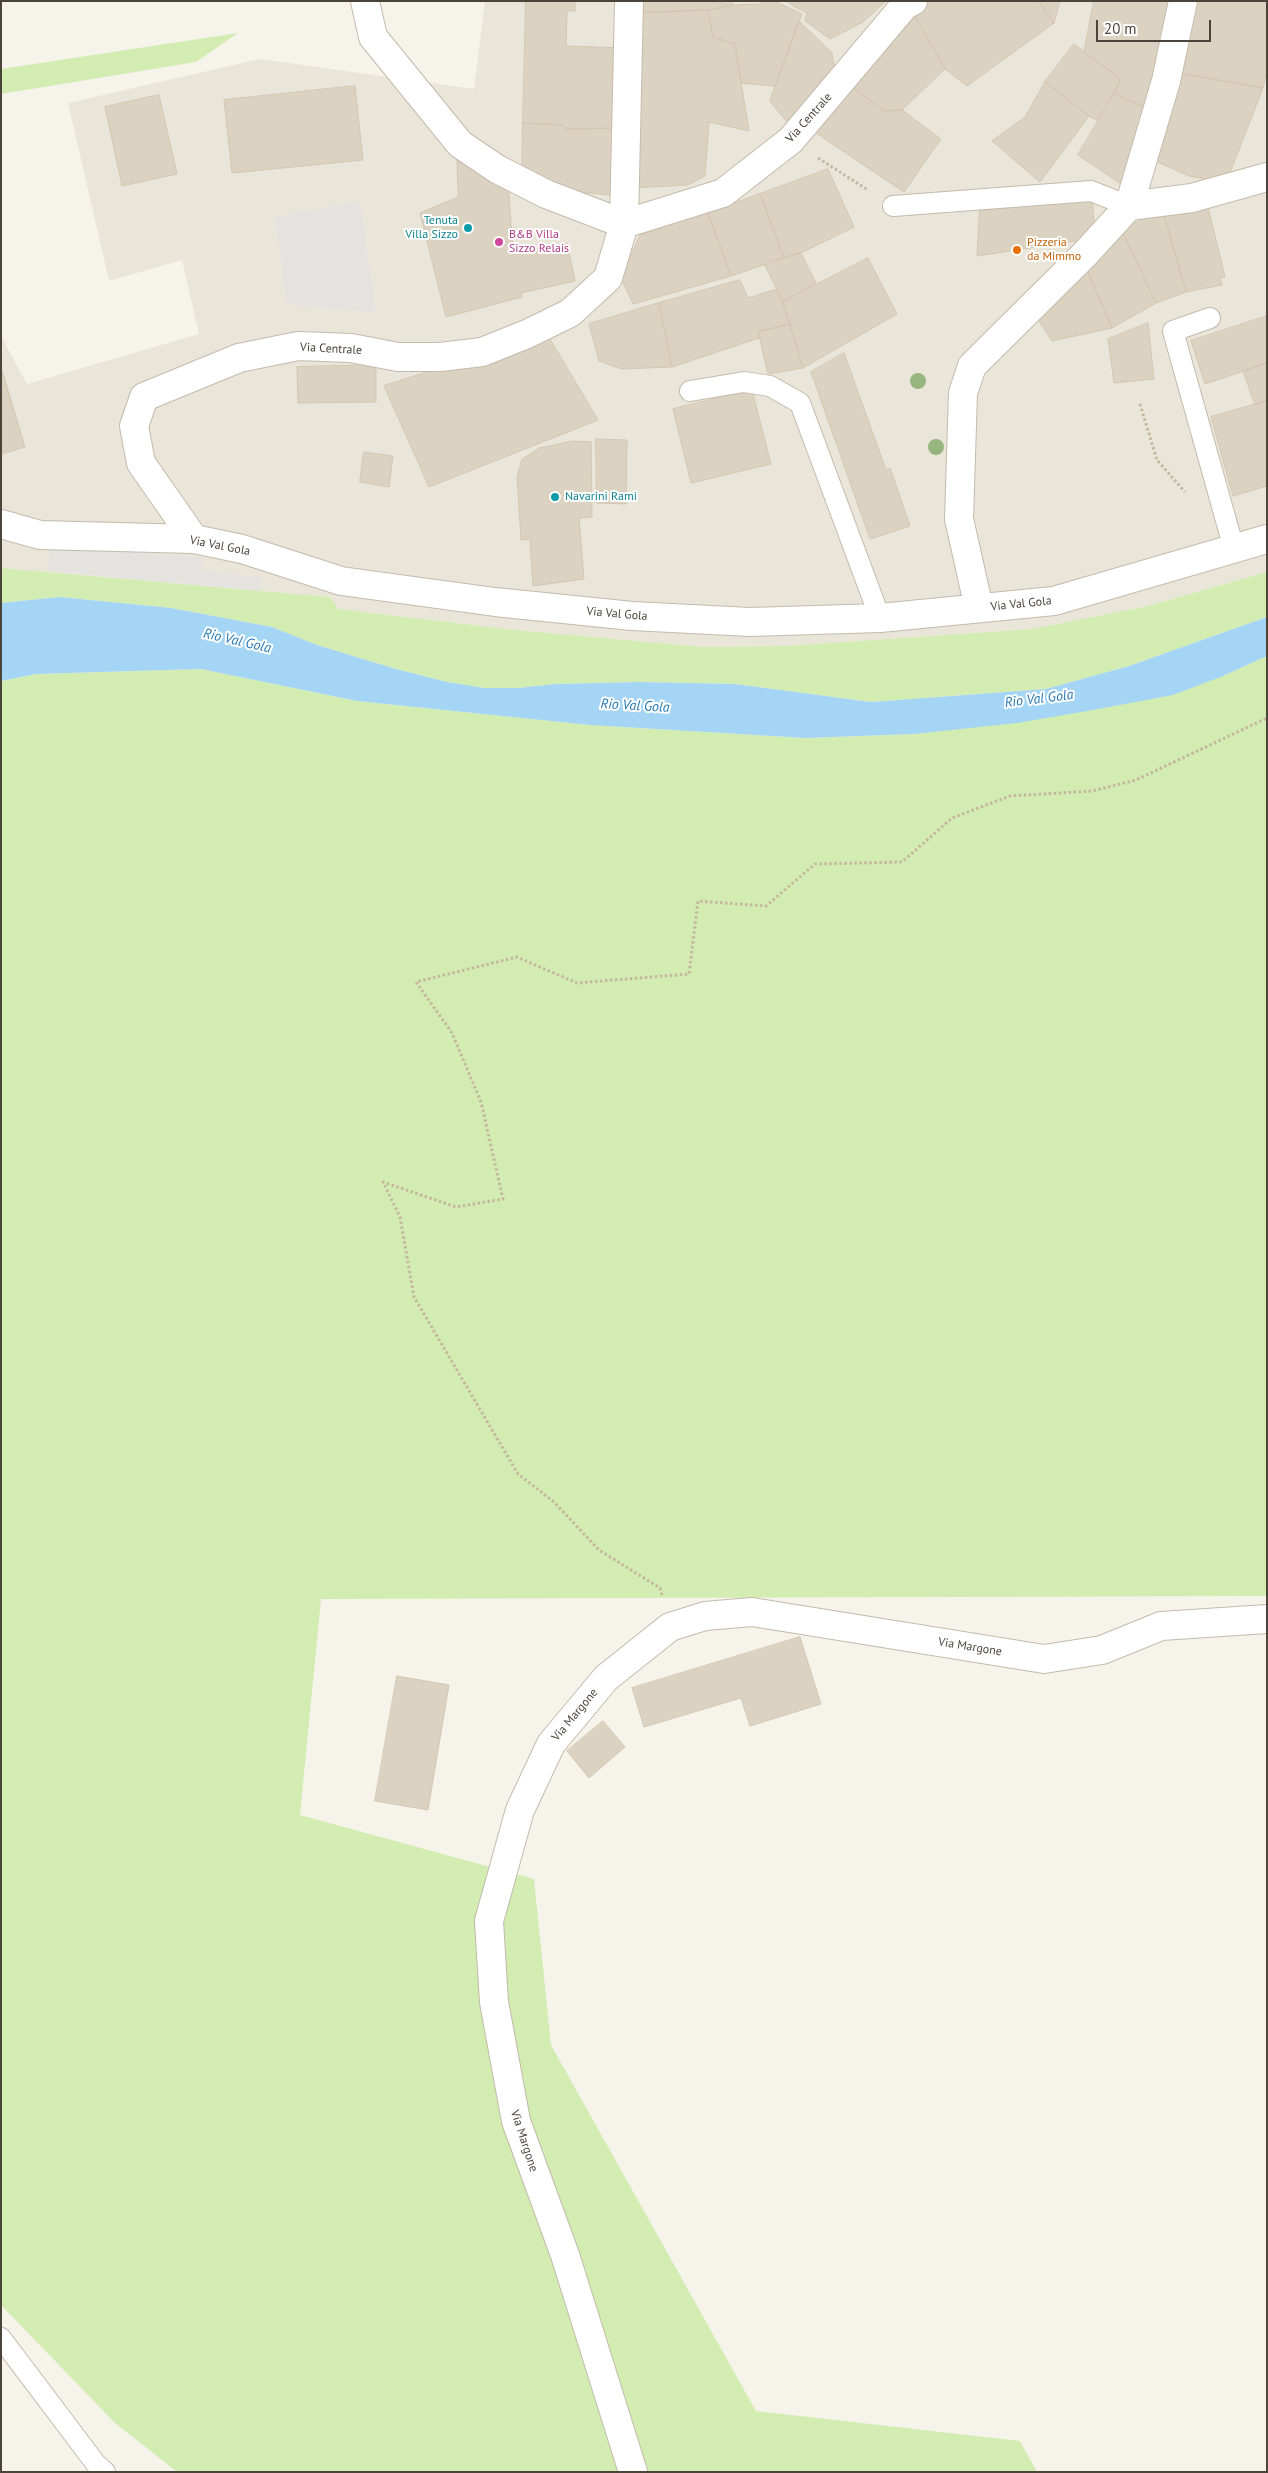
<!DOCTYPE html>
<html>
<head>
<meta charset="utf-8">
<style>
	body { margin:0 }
	#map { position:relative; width:1268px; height:2473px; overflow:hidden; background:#f6f3eb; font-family:"PT Sans",sans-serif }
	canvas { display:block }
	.frame { position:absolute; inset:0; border:2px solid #4b4438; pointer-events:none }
	.scale { position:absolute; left:1096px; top:20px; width:115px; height:22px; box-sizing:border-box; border:2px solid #4b4438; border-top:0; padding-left:6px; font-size:15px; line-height:18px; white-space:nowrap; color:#4b4438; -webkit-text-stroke:4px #fff; paint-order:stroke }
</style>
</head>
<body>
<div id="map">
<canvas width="1268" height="2473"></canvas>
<div class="frame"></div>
<div class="scale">20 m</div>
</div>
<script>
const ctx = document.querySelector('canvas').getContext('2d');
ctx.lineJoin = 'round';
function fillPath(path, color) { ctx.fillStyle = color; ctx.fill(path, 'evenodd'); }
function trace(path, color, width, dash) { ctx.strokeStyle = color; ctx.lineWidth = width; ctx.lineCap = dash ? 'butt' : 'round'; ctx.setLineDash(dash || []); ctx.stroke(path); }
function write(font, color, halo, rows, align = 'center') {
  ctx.font = font + ' "PT Sans",sans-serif'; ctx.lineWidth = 4; ctx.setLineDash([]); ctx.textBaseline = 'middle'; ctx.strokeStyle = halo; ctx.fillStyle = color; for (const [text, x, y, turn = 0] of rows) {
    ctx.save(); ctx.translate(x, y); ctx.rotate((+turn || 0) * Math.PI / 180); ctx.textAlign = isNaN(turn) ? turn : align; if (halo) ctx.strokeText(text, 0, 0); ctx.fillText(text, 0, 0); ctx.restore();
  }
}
const residential = new Path2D(`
	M 485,1 L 1267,1 L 1267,572 L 1148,606 L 1032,629 L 787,646 L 703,647 L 515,630 L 338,609 L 330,597 L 1,568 L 1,336 L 27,384 L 199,334 L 182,260 L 109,281 L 68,103 L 260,59 L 474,89 Z`);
const green = new Path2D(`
	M 238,33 L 196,62 L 1,94 L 1,69 Z
	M 1,568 L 330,597 L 338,609 L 515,630 L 703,647 L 787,646 L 1032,629 L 1148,606 L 1267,572 L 1267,617 L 1129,666 L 1046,689 L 871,702 L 735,684 L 639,682 L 556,684 L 518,688 L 484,688 L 447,682 L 396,669 L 317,645 L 272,627 L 171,608 L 60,597 L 1,603 Z
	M 1267,656 L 1267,1596 L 321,1599 L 300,1815 L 534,1879 L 551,2045 L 756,2411 L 1020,2441 L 1037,2472 L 177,2472 L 115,2423 L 1,2305 L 1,681 L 36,674 L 201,669 L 357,701 L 590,725 L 805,738 L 914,734 L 1223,676 Z`);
const parking = new Path2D(`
	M 360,201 L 376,313 L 287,304 L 275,217 Z
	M 50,543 L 202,558 L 201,571 L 261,577 L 260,591 L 48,571 Z`);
const water = new Path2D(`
	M 60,597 L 171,608 L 272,627 L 317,645 L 396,669 L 447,682 L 484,688 L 518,688 L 556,684 L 639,682 L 735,684 L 871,702 L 1046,689 L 1129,666 L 1267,617 L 1267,656 L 1223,676 L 1173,695 L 1093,710 L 1017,723 L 914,734 L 805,738 L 590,725 L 357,701 L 201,669 L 36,674 L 1,681 L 1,603 Z`);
const building = new Path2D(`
	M 526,1 L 575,1 L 575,11 L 567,11 L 566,46 L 624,48 L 622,128 L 566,129 L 563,125 L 523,123 Z
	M 639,1 L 732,1 L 732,5 L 708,10 L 640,13 Z
	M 762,1 L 774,1 L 802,14 L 775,86 L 741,83 L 735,44 L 713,37 L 708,10 L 732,5 L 762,4 Z
	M 789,1 L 886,1 L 863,22 L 830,39 L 805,21 L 807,13 L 790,4 Z
	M 933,1 L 1039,1 L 1054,23 L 967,86 L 945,69 L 913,13 Z
	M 1039,1 L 1060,1 L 1054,23 Z
	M 1094,1 L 1176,1 L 1152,110 L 1114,94 L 1121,79 L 1084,53 Z
	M 1188,1 L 1267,1 L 1267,70 L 1263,88 L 1179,73 Z
	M 708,10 L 713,37 L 735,44 L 749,131 L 709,122 L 705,176 L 688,185 L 632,188 L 640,13 Z
	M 913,13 L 945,69 L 902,110 L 884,111 L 848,84 Z
	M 799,21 L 832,53 L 835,71 L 812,102 L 786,121 L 770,101 Z
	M 1074,44 L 1121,79 L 1098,121 L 1089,116 L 1045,82 Z
	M 1179,73 L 1263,88 L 1226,183 L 1189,176 L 1146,157 Z
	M 1045,82 L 1089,116 L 1040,182 L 992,141 L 1025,117 Z
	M 848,84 L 884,111 L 902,110 L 941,139 L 904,192 L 807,127 Z
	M 355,86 L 363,160 L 232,173 L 224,100 Z
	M 1114,94 L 1152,110 L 1121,184 L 1078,155 Z
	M 159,95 L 177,174 L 122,186 L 105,107 Z
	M 523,123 L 563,125 L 566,129 L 622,128 L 621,196 L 554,190 L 522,174 Z
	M 457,153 L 508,181 L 513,252 L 567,243 L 575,281 L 521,293 L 522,297 L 446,317 L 420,213 L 458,197 Z
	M 828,169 L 854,227 L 801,253 L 784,258 L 760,194 Z
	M 760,194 L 784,258 L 731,276 L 708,213 Z
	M 1092,196 L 1095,238 L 977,256 L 980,205 Z
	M 1206,199 L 1225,277 L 1220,278 L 1222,285 L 1186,292 L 1162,208 Z
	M 1162,208 L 1186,292 L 1156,303 L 1122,231 Z
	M 708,213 L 731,276 L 633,304 L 616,267 L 629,260 L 640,235 L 686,218 Z
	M 1122,231 L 1156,303 L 1112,328 L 1085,265 Z
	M 801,253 L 816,283 L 783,302 L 764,263 Z
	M 868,258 L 897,314 L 803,368 L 783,302 Z
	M 1085,265 L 1112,328 L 1052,341 L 1037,318 Z
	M 740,280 L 748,298 L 777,289 L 790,324 L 758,332 L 759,338 L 672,367 L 659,303 Z
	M 659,303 L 672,367 L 622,369 L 599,361 L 589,324 Z
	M 1267,316 L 1267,363 L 1205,384 L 1191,341 Z
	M 1148,323 L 1154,379 L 1114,383 L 1108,339 Z
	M 790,324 L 803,368 L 768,374 L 758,332 Z
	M 547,334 L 598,420 L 429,487 L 384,386 Z
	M 844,353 L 886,470 L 890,468 L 910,526 L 870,539 L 811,372 Z
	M 1267,363 L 1267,401 L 1255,405 L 1243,371 Z
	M 376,365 L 376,402 L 298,403 L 297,367 Z
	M 1,367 L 25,447 L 1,454 Z
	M 752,390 L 771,464 L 691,483 L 673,409 Z
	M 1267,401 L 1267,486 L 1233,496 L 1211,417 Z
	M 596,439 L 627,440 L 626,504 L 597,503 Z
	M 573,441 L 591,442 L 592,517 L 579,518 L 584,579 L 533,586 L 530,539 L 521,540 L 517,477 L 522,459 L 540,448 Z
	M 364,452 L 393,456 L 389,487 L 360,482 Z
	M 800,1637 L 821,1704 L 750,1726 L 741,1698 L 644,1727 L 632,1688 Z
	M 397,1676 L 449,1685 L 428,1810 L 375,1801 Z
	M 603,1721 L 625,1747 L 589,1778 L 567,1751 Z`);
const path = new Path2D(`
	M 818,158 L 868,190
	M 1140,404 L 1157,460 L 1185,492
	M 662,1595 L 660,1588 L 599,1550 L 554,1502 L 518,1474 L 414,1297 L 400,1217 L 383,1182 L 456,1207 L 503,1199 L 481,1102 L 452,1033 L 416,982 L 517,957 L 577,983 L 689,974 L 698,901 L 766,906 L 815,864 L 902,862 L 952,818 L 1010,796 L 1092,791 L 1136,780 L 1267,718`);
const lane = new Path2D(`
	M 893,206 L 1091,191 L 1129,206
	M 1210,318 L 1173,331 L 1234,549
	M 690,391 L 744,382 L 770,386 L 800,403 L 880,618
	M 1,2338 L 96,2464 L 105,2472`);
const street = new Path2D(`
	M 365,1 L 373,37 L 460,144 L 497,169 L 546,194 L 624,224 L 723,193 L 791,140 L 905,5 L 913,1
	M 1129,206 L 1166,81 L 1183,1
	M 1,524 L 40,535 L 194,539 L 242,549 L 341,581 L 495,602 L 632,616 L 750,622 L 880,618 L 1054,601 L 1267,539
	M 194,539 L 141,463 L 134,426 L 144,397 L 239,358 L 298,346 L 351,348 L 398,357 L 440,357 L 482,352 L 527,334 L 570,313 L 608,278 L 624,224 L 629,1
	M 979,608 L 959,519 L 963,393 L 972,366 L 1085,254 L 1129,206 L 1192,198 L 1267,177
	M 633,2472 L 565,2255 L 516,2121 L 494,2002 L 489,1921 L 520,1810 L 551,1744 L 606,1678 L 670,1627 L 705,1616 L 752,1612 L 1044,1659 L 1102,1650 L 1161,1626 L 1267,1619`);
const trees = [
	[918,381],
	[936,447]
];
const markers = [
	[468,228,5,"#0f9aa8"],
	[499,242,5,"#d1479c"],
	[1017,250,5,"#e8710a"],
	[555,497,5,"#0f9aa8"]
];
const streetNames = [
	["Via Centrale",809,118,-48],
	["Via Centrale",331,349,3],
	["Via Val Gola",220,546,11],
	["Via Val Gola",1021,604,-6],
	["Via Val Gola",617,614,5],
	["Via Margone",970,1647,9],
	["Via Margone",575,1715,-50],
	["Via Margone",524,2141,72]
];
const cultureNames = [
	["Tenuta",458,221],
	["Villa Sizzo",458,235],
	["Navarini Rami",565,497,"left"]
];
const hotelNames = [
	["B&B Villa",509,235],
	["Sizzo Relais",509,249]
];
const foodNames = [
	["Pizzeria",1027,243],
	["da Mimmo",1027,257]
];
const waterNames = [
	["Rio Val Gola",237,641,13],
	["Rio Val Gola",1039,699,-7],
	["Rio Val Gola",635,706,3]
];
fillPath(residential, '#eae5d9');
fillPath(green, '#d2ecb2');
fillPath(parking, '#e5e3df');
fillPath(water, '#a5d5f5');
fillPath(building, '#dcd2c2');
trace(building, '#d4c7b2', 1);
trace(lane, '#c3bbac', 22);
trace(street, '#c3bbac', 30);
trace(path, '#c5b79d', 3, [2.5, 2.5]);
trace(lane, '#fff', 20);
trace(street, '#fff', 28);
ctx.fillStyle = '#97b57f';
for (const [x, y] of trees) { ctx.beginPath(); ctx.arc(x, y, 8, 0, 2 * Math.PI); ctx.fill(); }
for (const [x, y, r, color] of markers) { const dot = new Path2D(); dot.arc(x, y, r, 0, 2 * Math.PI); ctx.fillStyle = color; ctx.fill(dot); trace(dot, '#fff', 2); }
write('12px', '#4b4438', '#fff', streetNames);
write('12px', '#0d838f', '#fff', cultureNames, 'right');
write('12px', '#b23c85', '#fff', hotelNames, 'left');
write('12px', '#c56008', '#fff', foodNames, 'left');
write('italic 14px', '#287ab6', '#fff', waterNames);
</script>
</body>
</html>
